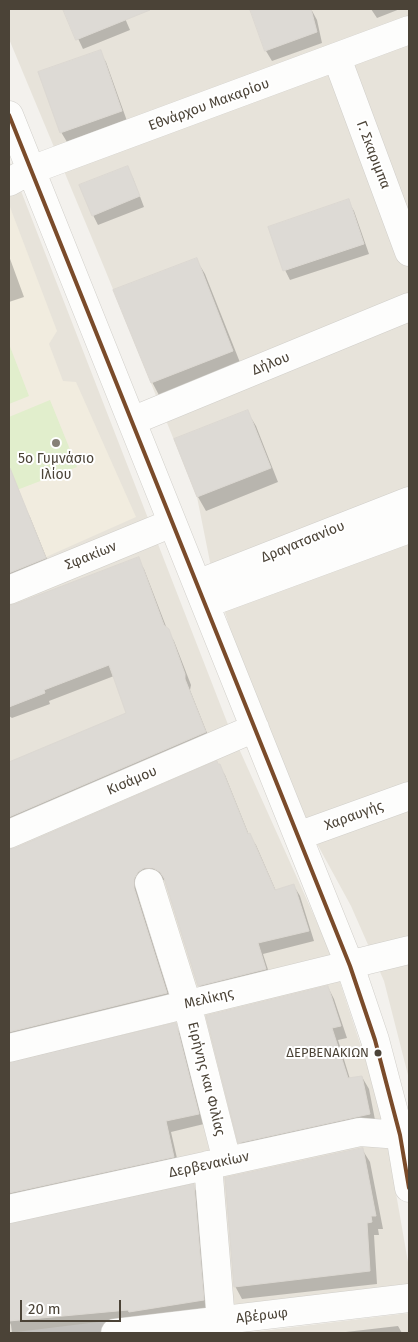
<!DOCTYPE html>
<html>
<head>
<meta charset="utf-8">
<style>
	body { margin:0 }
	#map { position:relative; width:418px; height:1342px; overflow:hidden; background:#f3f1ed; font-family:"Fira Sans",sans-serif }
	canvas { display:block }
	.frame { position:absolute; inset:0; border:10px solid #4b4337; pointer-events:none }
	.scale { position:absolute; left:20px; top:1300px; width:101px; height:22px; box-sizing:border-box; border:2px solid #4b4337; border-top:0; padding-left:6px; font-size:15px; line-height:18px; white-space:nowrap; color:#4b4337; -webkit-text-stroke:4px #fff; paint-order:stroke }
</style>
</head>
<body>
<div id="map">
<canvas width="418" height="1342"></canvas>
<div class="frame"></div>
<div class="scale">20 m</div>
</div>
<script>
const ctx = document.querySelector('canvas').getContext('2d');
ctx.lineJoin = 'round';
function fillPath(path, color) { ctx.fillStyle = color; ctx.fill(path, 'evenodd'); }
function trace(path, color, width, dash) { ctx.strokeStyle = color; ctx.lineWidth = width; ctx.lineCap = dash ? 'butt' : 'round'; ctx.setLineDash(dash || []); ctx.stroke(path); }
function write(font, color, halo, rows, align = 'center') {
  ctx.font = font + ' "Fira Sans",sans-serif'; ctx.lineWidth = 4; ctx.setLineDash([]); ctx.textBaseline = 'middle'; ctx.strokeStyle = halo; ctx.fillStyle = color; for (const [text, x, y, turn = 0] of rows) {
    ctx.save(); ctx.translate(x, y); ctx.rotate((+turn || 0) * Math.PI / 180); ctx.textAlign = isNaN(turn) ? turn : align; if (halo) ctx.strokeText(text, 0, 0); ctx.fillText(text, 0, 0); ctx.restore();
  }
}
const residential = new Path2D(`
	M 9,9 L 409,9 L 409,1079 L 384,981 L 351,906 L 297,807 L 260,726 L 211,567 L 197,497 L 104,267 L 9,39 Z
	M 9,160 L 227,722 L 329,949 L 381,1107 L 409,1268 L 409,1284 L 9,1333 Z
	M 409,1313 L 409,1333 L 245,1333 Z`);
const education = new Path2D(`
	M 10,207 L 57,331 L 49,344 L 63,381 L 76,382 L 136,517 L 46,557 L 25,505 L 9,511 Z`);
const green = new Path2D(`
	M 9,344 L 29,396 L 9,404 Z
	M 50,400 L 77,467 L 9,493 L 9,417 Z`);
const shadow = new Path2D(`
	M 64,9 L 121,9 L 130,30 L 83,49 Z
	M 251,9 L 311,9 L 317,20 L 322,43 L 272,61 L 266,51 Z
	M 371,9 L 400,9 L 377,18 Z
	M 100,52 L 106,62 L 127,121 L 67,142 L 61,132 Z
	M 127,168 L 133,178 L 144,207 L 98,225 L 93,215 Z
	M 348,201 L 354,211 L 369,254 L 290,280 L 285,270 Z
	M 9,256 L 24,297 L 9,302 Z
	M 196,259 L 205,274 L 241,365 L 160,397 L 152,382 Z
	M 247,411 L 256,426 L 278,482 L 206,511 L 198,497 Z
	M 24,506 L 30,517 L 51,569 L 9,586 L 9,512 Z
	M 138,559 L 144,569 L 167,629 L 174,641 L 191,685 L 190,690 L 211,743 L 9,830 L 9,763 L 128,714 L 114,676 L 49,701 L 50,704 L 12,718 L 9,716 L 9,606 L 15,606 Z
	M 219,765 L 225,775 L 249,835 L 256,845 L 276,891 L 294,886 L 300,896 L 314,941 L 263,954 L 271,979 L 205,996 L 199,985 L 166,881 L 159,878 L 139,890 L 139,899 L 172,1004 L 9,1044 L 9,850 L 16,850 Z
	M 328,987 L 334,999 L 347,1038 L 338,1040 L 350,1079 L 362,1077 L 369,1089 L 376,1125 L 246,1154 L 240,1142 Z
	M 175,1025 L 181,1035 L 204,1124 L 171,1132 L 179,1167 L 9,1205 L 9,1064 Z
	M 362,1149 L 370,1162 L 383,1229 L 378,1229 L 379,1235 L 374,1235 L 377,1284 L 242,1299 L 235,1286 Z
	M 193,1186 L 200,1197 L 210,1318 L 111,1333 L 12,1333 L 11,1325 L 9,1321 L 9,1225 Z
	M 398,1326 L 402,1333 L 337,1333 Z`);
const building = new Path2D(`
	M 63,9 L 150,9 L 150,10 L 76,40 Z
	M 250,9 L 311,9 L 317,32 L 265,51 Z
	M 101,50 L 122,111 L 60,133 L 38,72 Z
	M 128,166 L 140,196 L 92,216 L 79,185 Z
	M 349,199 L 364,244 L 283,271 L 268,227 Z
	M 197,258 L 233,351 L 151,383 L 113,290 Z
	M 248,410 L 271,468 L 197,497 L 174,439 Z
	M 9,468 L 10,468 L 46,558 L 9,573 Z
	M 139,557 L 164,625 L 169,629 L 185,674 L 185,679 L 206,732 L 9,817 L 9,762 L 126,713 L 109,665 L 44,690 L 45,693 L 9,707 L 9,605 L 15,604 Z
	M 217,761 L 218,764 L 220,764 L 248,834 L 250,833 L 275,890 L 294,884 L 309,931 L 258,943 L 266,969 L 198,986 L 164,878 L 160,872 L 153,868 L 144,868 L 138,872 L 134,879 L 134,888 L 167,993 L 9,1032 L 9,849 L 15,848 Z
	M 328,986 L 341,1026 L 332,1028 L 348,1078 L 362,1076 L 370,1114 L 238,1143 L 206,1016 Z
	M 176,1023 L 199,1114 L 166,1121 L 174,1157 L 9,1193 L 9,1063 Z
	M 363,1148 L 376,1216 L 371,1216 L 372,1222 L 367,1223 L 370,1271 L 234,1287 L 225,1178 Z
	M 194,1184 L 204,1300 L 129,1312 L 128,1310 L 9,1321 L 9,1224 Z`);
const minor = new Path2D(`
	M 337,58 L 409,252
	M 9,115 L 350,966 L 375,1040 L 400,1135 L 409,1188
	M 9,182 L 31,170 L 409,30
	M 132,421 L 409,307
	M 197,584 L 409,501
	M 9,590 L 172,523
	M 205,604 L 409,529
	M 9,834 L 255,728
	M 298,836 L 409,796
	M 149,883 L 187,1004 L 227,1161
	M 9,1048 L 409,950
	M 208,1165 L 222,1333
	M 9,1209 L 360,1132 L 400,1135 L 409,1133
	M 115,1333 L 409,1298`);
const bus1 = new Path2D(`
	M 9,115 L 350,966 L 375,1040 L 400,1135 L 409,1188`);
const markers = [
	[56,443,5,"#868077"],
	[378,1053,4.5,"#4b4337"]
];
const busNames = [
	["ΔΕΡΒΕΝΑΚΙΩΝ",369,1053]
];
const streetNames = [
	["Εθνάρχου Μακαρίου",209,105,-20],
	["Γ. Σκαριμπα",373,155,69],
	["Δήλου",271,364,-22],
	["Δραγατσανίου",303,542,-22],
	["Σφακίων",91,556,-22],
	["Κισάμου",132,781,-23],
	["Χαραυγής",354,816,-20],
	["Μελίκης",209,999,-13],
	["Ειρήνης και Φιλίας",206,1079,76],
	["Δερβενακίων",209,1165,-12],
	["Αβέρωφ",262,1316,-7]
];
const poiNames = [
	["5ο Γυμνάσιο",56,459],
	["Ιλίου",56,475]
];
fillPath(residential, '#e7e3da');
fillPath(education, '#f1ecdf');
fillPath(green, '#e1eecc');
fillPath(shadow, '#0003');
fillPath(building, '#dddad5');
trace(building, '#dcd8d2', 1);
trace(minor, '#d1cfca', 29);
trace(minor, '#fdfdfc', 28);
trace(bus1, '#7a4b2a', 4);
for (const [x, y, r, color] of markers) { const dot = new Path2D(); dot.arc(x, y, r, 0, 2 * Math.PI); ctx.fillStyle = color; ctx.fill(dot); trace(dot, '#fff', 2); }
write('13px', '#4b4337', '#fff', busNames, 'right');
write('14px', '#4b4337', '#fff', streetNames);
write('14px', '#4b4337', '#fff', poiNames);
</script>
</body>
</html>
